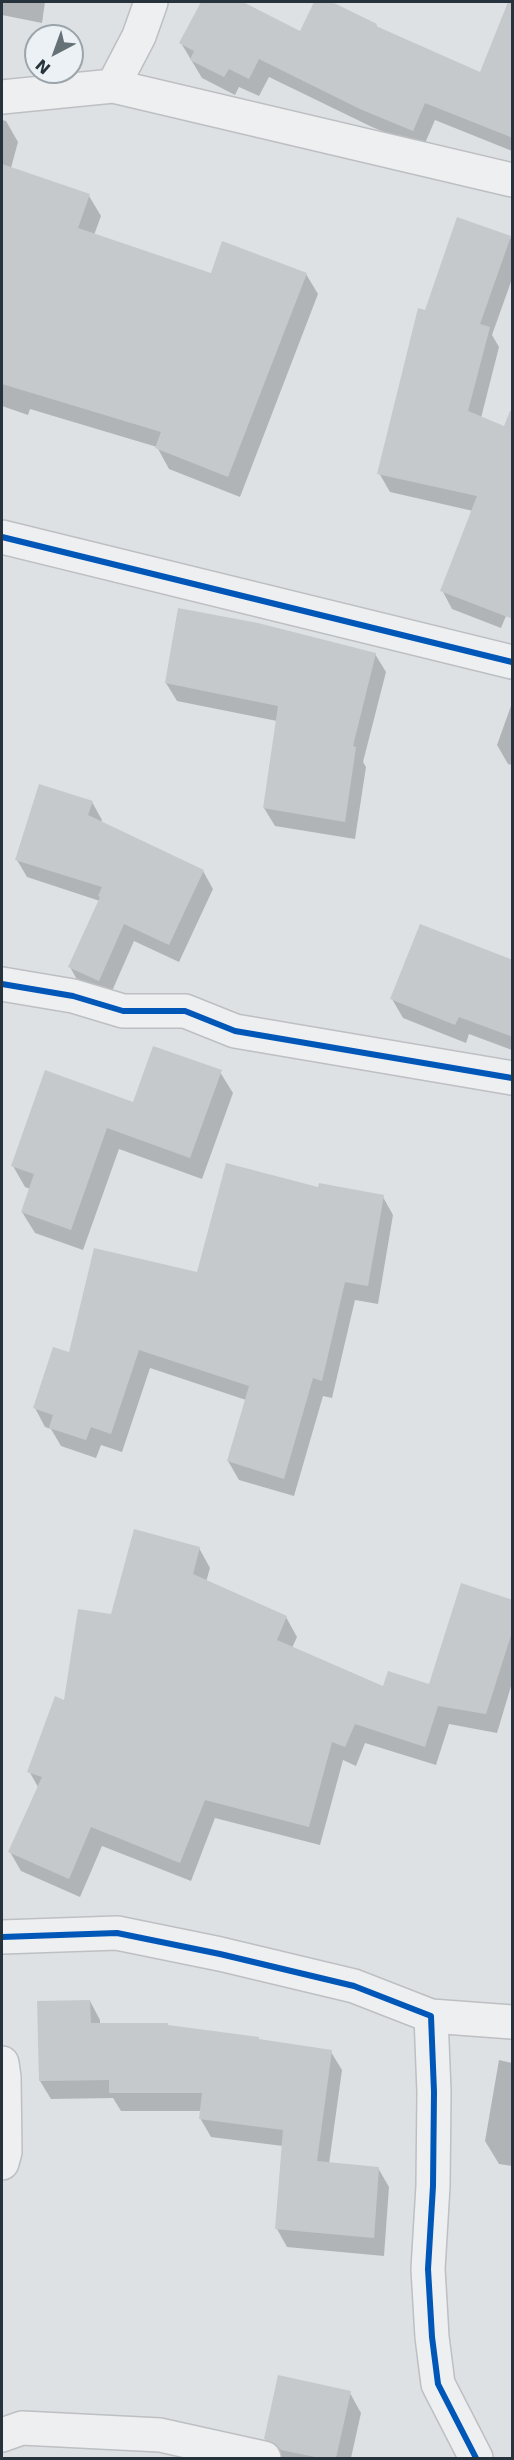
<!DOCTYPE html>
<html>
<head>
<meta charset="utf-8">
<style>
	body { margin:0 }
	#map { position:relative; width:514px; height:2460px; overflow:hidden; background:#dee1e4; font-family:"DejaVu Sans",sans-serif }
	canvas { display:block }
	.frame { position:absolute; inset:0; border:3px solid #26333d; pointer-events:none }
	.north { position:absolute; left:24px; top:24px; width:60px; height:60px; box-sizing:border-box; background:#ebf1f4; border:2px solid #9ca5ab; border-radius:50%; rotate:221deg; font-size:16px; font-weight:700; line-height:24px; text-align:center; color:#26333d }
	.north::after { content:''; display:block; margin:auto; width:21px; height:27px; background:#667077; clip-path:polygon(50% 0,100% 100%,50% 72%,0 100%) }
</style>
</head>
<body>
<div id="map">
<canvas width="514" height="2460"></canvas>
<div class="frame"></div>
<div class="north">N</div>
</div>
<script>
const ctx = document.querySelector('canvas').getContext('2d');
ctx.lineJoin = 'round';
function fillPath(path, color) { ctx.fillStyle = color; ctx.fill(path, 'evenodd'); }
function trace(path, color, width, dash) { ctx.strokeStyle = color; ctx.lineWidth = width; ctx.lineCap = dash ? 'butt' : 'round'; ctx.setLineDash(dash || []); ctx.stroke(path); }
const shadow = new Path2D(`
	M 2,2 L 45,2 L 42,23 L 2,15 Z
	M 202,2 L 240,2 L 300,33 L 316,2 L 329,2 L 376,25 L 379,29 L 481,74 L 512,57 L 512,151 L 435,120 L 423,148 L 372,127 L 269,77 L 259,96 L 239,87 L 235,95 L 202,78 L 181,43 Z
	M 2,120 L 6,121 L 18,142 L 11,168 L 89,196 L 101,216 L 94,235 L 211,275 L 306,274 L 318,294 L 240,497 L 169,469 L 157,447 L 30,409 L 28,415 L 2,406 Z
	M 510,237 L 512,241 L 512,279 L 492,335 L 499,347 L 481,418 L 506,616 L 501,628 L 452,609 L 442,590 L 473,511 L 390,492 L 379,473 L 426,312 Z
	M 375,654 L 386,672 L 363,762 L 366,767 L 355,839 L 275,826 L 264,808 L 277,721 L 177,701 L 166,683 Z
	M 512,703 L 512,765 L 508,764 L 497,745 Z
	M 92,802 L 102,820 L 101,823 L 203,871 L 213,889 L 179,962 L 134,941 L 109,998 L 80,985 L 70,967 L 100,901 L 27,877 L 17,860 Z
	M 512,961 L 512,1050 L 469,1034 L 466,1043 L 403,1018 L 392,999 Z
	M 220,1072 L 233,1093 L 202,1179 L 119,1149 L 83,1250 L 35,1233 L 22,1212 L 30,1189 L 25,1187 L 13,1166 Z
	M 319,1189 L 383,1197 L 393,1215 L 378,1304 L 355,1300 L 332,1398 L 323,1396 L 294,1496 L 239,1480 L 228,1461 L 246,1400 L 150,1368 L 122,1452 L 101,1445 L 96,1458 L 61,1446 L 51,1429 L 45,1427 L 35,1408 L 70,1354 L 198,1274 Z
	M 199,1548 L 210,1568 L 206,1582 L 286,1617 L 297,1637 L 292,1648 L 384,1688 L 430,1686 L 512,1601 L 512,1683 L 497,1733 L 449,1724 L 436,1765 L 365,1743 L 356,1766 L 343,1760 L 320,1845 L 215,1818 L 191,1881 L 102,1846 L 80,1897 L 21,1871 L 10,1852 L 38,1787 L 29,1771 L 112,1616 Z
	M 90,2001 L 100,2020 L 100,2024 L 169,2027 L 331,2052 L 342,2070 L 329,2164 L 378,2168 L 389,2187 L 384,2256 L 287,2247 L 277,2229 L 283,2146 L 211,2137 L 200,2118 L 201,2111 L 121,2111 L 113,2098 L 51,2099 L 40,2081 Z
	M 499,2060 L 512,2063 L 512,2166 L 499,2164 L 485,2141 Z
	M 350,2393 L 361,2413 L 351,2458 L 277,2458 L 265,2438 Z`);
const building = new Path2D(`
	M 201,2 L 243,2 L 300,31 L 314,2 L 332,2 L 377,24 L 376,26 L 480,72 L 508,2 L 513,2 L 513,138 L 425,103 L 413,131 L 360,109 L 259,59 L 249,79 L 229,69 L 224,77 L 190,60 L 194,51 L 179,43 Z
	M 2,164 L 90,194 L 78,228 L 211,273 L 222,241 L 307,273 L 228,477 L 155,448 L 161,432 L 2,384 Z
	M 457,217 L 511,236 L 480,324 L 490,327 L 468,411 L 504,426 L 510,411 L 513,412 L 513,619 L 440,591 L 477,496 L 377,474 L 418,308 L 425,310 Z
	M 178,608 L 258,623 L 376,653 L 353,746 L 356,747 L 345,822 L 263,808 L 278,706 L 165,683 Z
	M 39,784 L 93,801 L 88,815 L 204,870 L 169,945 L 124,924 L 99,981 L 68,967 L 100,897 L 98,896 L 102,887 L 15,860 Z
	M 420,924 L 513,960 L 513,1037 L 459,1017 L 455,1025 L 390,999 Z
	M 153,1046 L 222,1070 L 190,1158 L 107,1128 L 71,1230 L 21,1212 L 34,1174 L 11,1166 L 45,1070 L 133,1102 Z
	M 226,1163 L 318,1187 L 319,1183 L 384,1195 L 368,1286 L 345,1282 L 322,1381 L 313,1378 L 284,1479 L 227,1461 L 249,1386 L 139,1350 L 111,1434 L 91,1427 L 86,1440 L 49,1428 L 53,1415 L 33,1408 L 53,1347 L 69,1352 L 94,1248 L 197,1272 Z
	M 134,1529 L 200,1547 L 193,1574 L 287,1616 L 277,1640 L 383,1686 L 388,1671 L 429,1684 L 461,1583 L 513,1600 L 513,1629 L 486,1714 L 438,1706 L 425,1747 L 355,1724 L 345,1747 L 332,1742 L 309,1827 L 205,1800 L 180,1863 L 91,1827 L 69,1879 L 8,1852 L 42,1777 L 27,1772 L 55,1696 L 64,1700 L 78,1609 L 111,1614 Z
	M 90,2000 L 91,2023 L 168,2023 L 168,2025 L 259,2037 L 259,2039 L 332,2050 L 317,2161 L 379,2167 L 374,2238 L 275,2229 L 283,2130 L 199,2119 L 202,2093 L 109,2093 L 109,2080 L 39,2081 L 37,2001 Z
	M 278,2375 L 351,2391 L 336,2458 L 320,2458 L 281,2450 L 276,2444 L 264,2439 Z`);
const minor = new Path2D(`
	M 113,86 L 512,180
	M 2,97 L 113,86 L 139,36 L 151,2
	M 2,537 L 512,662
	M 2,984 L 73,996 L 123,1011 L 185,1011 L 235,1031 L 512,1078
	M 2,1937 L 117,1933 L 220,1954 L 354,1986 L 431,2016 L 434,2092 L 433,2186 L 428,2269 L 432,2337 L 438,2384 L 476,2458
	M 431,2016 L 512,2022
	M 2,2063 L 4,2077 L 5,2152 L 2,2163
	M 2,2435 L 22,2428 L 160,2435 L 264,2458`);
const cycleway = new Path2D(`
	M 2,537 L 512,662
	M 2,984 L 73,996 L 123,1011 L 185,1011 L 235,1031 L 512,1078
	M 2,1937 L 117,1933 L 220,1954 L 354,1986 L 431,2016 L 434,2092 L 433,2186 L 428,2269 L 432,2337 L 438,2384 L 476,2458`);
fillPath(shadow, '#0003');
fillPath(building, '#c6c9cc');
trace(minor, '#bdbfc2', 36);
trace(minor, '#eeeff1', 33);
trace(cycleway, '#0057b8', 6);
</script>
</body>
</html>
